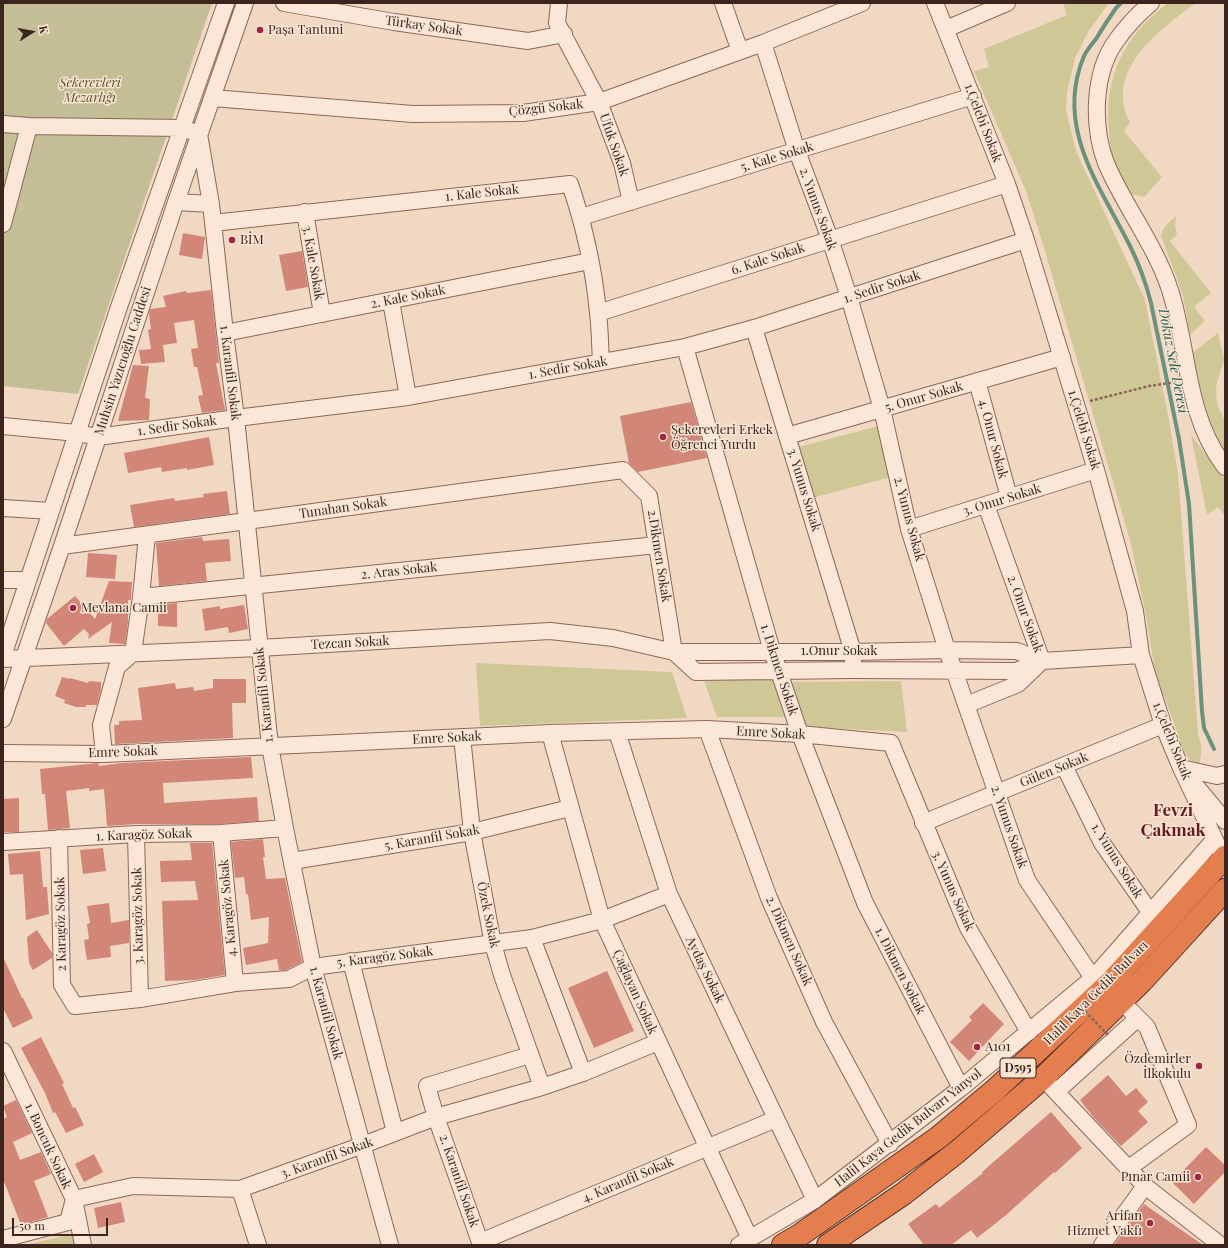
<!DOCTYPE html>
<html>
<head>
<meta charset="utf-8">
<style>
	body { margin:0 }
	#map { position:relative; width:1228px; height:1248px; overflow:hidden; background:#f1d8c3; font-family:"Playfair Display",serif }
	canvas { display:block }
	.frame { position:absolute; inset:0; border:4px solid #3b251e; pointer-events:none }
	.north { position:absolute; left:12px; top:12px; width:40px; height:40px; -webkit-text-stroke:3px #f7e4d3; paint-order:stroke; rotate:79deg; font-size:11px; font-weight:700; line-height:16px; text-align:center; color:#3b251e }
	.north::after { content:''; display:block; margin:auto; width:14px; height:18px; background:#3b251e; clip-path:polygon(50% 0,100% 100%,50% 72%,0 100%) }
	.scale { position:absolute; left:12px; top:1218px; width:96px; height:18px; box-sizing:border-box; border:2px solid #3b251e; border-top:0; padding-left:5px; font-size:12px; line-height:14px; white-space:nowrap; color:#3b251e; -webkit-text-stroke:3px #f7e4d3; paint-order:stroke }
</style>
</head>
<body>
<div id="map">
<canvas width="1228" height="1248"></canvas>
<div class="frame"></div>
<div class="north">K</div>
<div class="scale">50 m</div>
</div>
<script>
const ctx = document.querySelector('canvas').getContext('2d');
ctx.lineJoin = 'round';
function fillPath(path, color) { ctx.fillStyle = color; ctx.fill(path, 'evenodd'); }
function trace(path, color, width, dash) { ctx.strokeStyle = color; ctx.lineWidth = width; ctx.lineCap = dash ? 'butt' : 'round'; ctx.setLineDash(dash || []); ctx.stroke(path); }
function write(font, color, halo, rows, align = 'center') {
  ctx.font = font + ' "Playfair Display",serif'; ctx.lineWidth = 3; ctx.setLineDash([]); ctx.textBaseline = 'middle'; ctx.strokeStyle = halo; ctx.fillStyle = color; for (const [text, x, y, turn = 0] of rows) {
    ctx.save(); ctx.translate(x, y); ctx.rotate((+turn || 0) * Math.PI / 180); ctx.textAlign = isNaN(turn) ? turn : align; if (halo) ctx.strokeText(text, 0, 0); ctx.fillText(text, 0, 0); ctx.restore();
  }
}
const green = new Path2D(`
	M 1063,3 L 1109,3 L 1088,32 L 1075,58 L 1067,92 L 1066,109 L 1069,123 L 1076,151 L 1145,300 L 1168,415 L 1178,473 L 1198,734 C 1202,745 1202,753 1199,765 L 1189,759 L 1183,749 L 1165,698 L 1161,694 L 1155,671 L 1145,610 L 1130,540 L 1042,241 L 1026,191 L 974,71 L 989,67 L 984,49 L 1067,15 Z
	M 1168,3 L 1196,3 C 1160,29 1103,71 1130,122 L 1124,131 L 1162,177 L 1144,197 L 1126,193 C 1123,185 1119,178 1116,170 C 1112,158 1110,143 1109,131 C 1104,76 1124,36 1168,3 Z
	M 1176,216 L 1175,226 L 1177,235 L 1170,241 L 1211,293 L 1194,307 L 1205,321 L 1190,335 L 1184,300 L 1178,281 L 1161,236 C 1163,227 1169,222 1176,216 Z
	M 1218,333 L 1224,360 L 1216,386 L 1217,404 L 1225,421 L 1225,453 C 1207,423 1199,387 1192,353 Z
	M 878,426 L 891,477 L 812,498 L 799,447 Z
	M 1191,435 L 1225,480 L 1225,516 L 1218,507 L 1207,515 Z
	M 476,663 L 672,672 L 687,718 L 480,726 Z
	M 772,678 L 785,717 L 717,717 L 704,681 Z
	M 901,681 L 907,732 L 805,727 L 791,682 Z
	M 72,1234 L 75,1245 L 26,1245 Z`);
const cemetery = new Path2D(`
	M 3,3 L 212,3 L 78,394 L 3,386 Z`);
const stream = new Path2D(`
	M 1121,3 L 1116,8 C 1109,18 1102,29 1096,39 C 1092,44 1087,50 1084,56 C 1054,127 1100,186 1130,246 C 1139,264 1146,283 1151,303 L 1179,439 L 1189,504 L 1202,711 L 1204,728 L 1214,749`);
const building = new Path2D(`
	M 183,233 L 205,237 L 202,259 L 179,255 Z
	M 302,251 L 308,287 L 286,291 L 279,255 Z
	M 211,290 L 219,363 L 216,363 L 225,410 L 202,413 L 198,396 L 203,395 L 197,367 L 194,367 L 191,349 L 198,348 L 194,320 L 174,323 L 177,343 L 163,345 L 165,362 L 141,364 L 139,350 L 151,349 L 148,330 L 151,329 L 149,314 L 150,309 L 166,307 L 163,296 L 186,291 L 187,293 Z
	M 133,365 L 149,366 L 145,398 L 150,399 L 149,420 L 118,421 Z
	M 691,402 L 707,458 L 638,472 L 629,463 L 620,416 Z
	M 209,437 L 214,465 L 187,470 L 187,468 L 162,472 L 161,467 L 128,473 L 124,453 Z
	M 227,491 L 230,514 L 134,527 L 130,505 L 174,498 L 175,501 L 204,497 L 203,494 Z
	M 202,537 L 203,541 L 229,539 L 231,561 L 205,563 L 207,581 L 159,586 L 156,543 Z
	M 88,553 L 117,555 L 115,579 L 86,577 Z
	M 109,581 L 132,582 L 131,597 L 131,600 L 128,600 L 128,622 L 125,644 L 109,643 L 112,622 L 88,639 L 89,634 L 84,629 L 64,646 L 46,623 L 47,619 L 75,596 L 95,619 Z
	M 177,603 L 177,627 L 158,626 L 158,605 Z
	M 244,605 L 248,629 L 229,633 L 228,627 L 205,631 L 202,609 L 220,606 L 220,609 Z
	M 62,677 L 70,679 L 70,678 L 88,683 L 89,681 L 101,682 L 101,689 L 97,705 L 86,705 L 86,707 L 76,707 L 64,703 L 65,700 L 55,696 Z
	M 213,679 L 246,679 L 246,703 L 232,703 L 233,738 L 115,744 L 114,725 L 119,725 L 119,721 L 142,720 L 138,688 L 175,683 L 176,689 L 193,687 L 194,691 L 213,688 Z
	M 251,757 L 253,778 L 163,783 L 164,803 L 257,797 L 259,821 L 221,824 L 136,824 L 107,826 L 104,789 L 89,791 L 89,788 L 66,791 L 70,828 L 48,830 L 45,794 L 42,794 L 40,769 L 98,763 L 99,766 L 122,763 Z
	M 19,798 L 19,832 L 3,832 L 3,799 Z
	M 263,839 L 265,857 L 263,857 L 266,879 L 285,878 L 302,962 L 286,970 L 279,970 L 277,959 L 246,965 L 243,948 L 268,943 L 269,917 L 251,920 L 248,894 L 246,894 L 244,877 L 235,878 L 231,842 Z
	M 190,843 L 212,843 L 225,975 L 195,980 L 165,981 L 162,901 L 198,900 L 195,881 L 161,882 L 160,861 L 192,860 Z
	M 103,848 L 106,871 L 83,874 L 80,850 Z
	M 40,851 L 43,887 L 47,887 L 49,914 L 26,920 L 23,874 L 10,875 L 8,854 Z
	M 109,903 L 111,923 L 129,920 L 129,943 L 110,946 L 111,957 L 87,960 L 84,940 L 89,939 L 87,924 L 90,923 L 87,906 Z
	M 37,930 L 52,953 L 52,958 L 33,970 L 29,963 L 27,937 Z
	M 3,957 L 22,998 L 23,998 L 33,1018 L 13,1028 L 3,1008 Z
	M 607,971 L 634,1031 L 594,1048 L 568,988 Z
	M 983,1003 L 1004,1024 L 969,1061 L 950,1042 L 972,1020 L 969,1017 Z
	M 41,1037 L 64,1083 L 62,1084 L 73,1108 L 75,1107 L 84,1125 L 66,1133 L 55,1112 L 53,1113 L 45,1093 L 21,1048 Z
	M 1108,1075 L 1126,1096 L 1136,1088 L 1148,1102 L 1138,1111 L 1148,1122 L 1121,1146 L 1094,1118 L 1080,1100 Z
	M 16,1100 L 32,1133 L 13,1142 L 20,1160 L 41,1152 L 51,1174 L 34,1181 L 48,1217 L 21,1225 L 3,1179 L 3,1119 L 7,1117 L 3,1106 Z
	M 1051,1112 L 1082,1148 L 1055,1173 L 1054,1172 L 1006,1215 L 977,1238 L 971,1230 L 951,1245 L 924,1245 L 908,1224 L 936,1204 L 939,1208 L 983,1173 L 982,1172 Z
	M 1206,1147 L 1225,1165 L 1225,1172 L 1194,1204 L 1172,1182 Z
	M 94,1154 L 103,1172 L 84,1182 L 75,1164 Z
	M 121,1202 L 125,1222 L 98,1228 L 94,1208 Z
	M 1144,1204 L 1203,1245 L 1114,1245 Z`);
const path = new Path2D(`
	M 1090,401 L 1149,386 L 1177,382`);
const minor = new Path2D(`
	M 284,3 L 394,22 L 528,41 L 564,34
	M 559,3 L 557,23 L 599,102 L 622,163 L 631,202
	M 723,3 L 740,51
	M 935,3 L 1007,184 L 1026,240 L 1096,470 L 1135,611 L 1141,655 L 1163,725 L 1181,768 L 1225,861
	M 1151,3 C 1138,14 1126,27 1116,41 C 1093,73 1092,126 1106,163 C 1124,206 1155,244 1170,290 C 1189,349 1185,415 1225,467
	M 946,29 L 1007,3
	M 763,43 L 797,151 L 830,239 L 849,297 L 882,409 L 909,529 L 947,650 L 1027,880 L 1093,978
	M 212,98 L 413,114 L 523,113 L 599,102 L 763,43 L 862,3
	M 3,124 L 29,126 L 182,128 L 199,134 L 211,204 L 225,333 L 236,418 L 270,746 L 285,828 L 313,967 L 390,1245
	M 176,202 L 211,204
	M 305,212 L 322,314
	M 581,217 L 973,96
	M 213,223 L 570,184 C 584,225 594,269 598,313 C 600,329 600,345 601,362
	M 3,224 L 29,126
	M 391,301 L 408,397
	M 598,313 L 1007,184
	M 754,328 L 853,652 L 853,662
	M 225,333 L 590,261
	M 685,347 L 772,651 L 800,734 L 865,903 L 961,1088
	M 977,381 L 1009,497
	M 3,426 L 77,433 L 98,437 L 236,418 L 408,397 L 685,347 L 754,328 L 1026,240
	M 787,436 L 1062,357
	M 3,508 L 51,511
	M 909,529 L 1096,470
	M 62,546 L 623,470 L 649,496 L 674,652
	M 3,580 L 28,580
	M 141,597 L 657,545
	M 674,652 L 696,672 L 853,670 L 1016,671 L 1042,661
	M 3,656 L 120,304 L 226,3
	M 3,659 L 259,648 L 550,631 L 613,638 L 674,652 L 853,652 L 947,650 L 1017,651 L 1042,661 L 1141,655
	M 966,705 L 1018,684 L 1042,661 L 986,505
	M 3,719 L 62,546 L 176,202 L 245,3
	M 707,729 L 769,898 L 824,1022 L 890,1144
	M 617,732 L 669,894 L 815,1200
	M 550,733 L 602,920 L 750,1239
	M 462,737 L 472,832 L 493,944 L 502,975 L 542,1087
	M 3,753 L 104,754 L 550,733 L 707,729 L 800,734 L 891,743 L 968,928 L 1029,1032
	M 104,754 L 101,725 L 117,667 L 133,653 L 141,597 L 147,535
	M 1064,766 L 1102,843 L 1150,912
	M 1181,768 L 1217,776 L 1225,774
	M 1196,786 L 1225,821
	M 923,823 L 1163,725
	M 221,833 L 235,983
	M 136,834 L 140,999
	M 59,838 L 62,985 L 75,1006 L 140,999 L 235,983 L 289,979 L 313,967 L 532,938 L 602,920 L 669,894
	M 3,842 L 136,834 L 221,833 L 285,828
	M 292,861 L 472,832 L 570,808
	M 532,938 L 583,1073
	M 351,961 L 395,1132
	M 1122,1002 L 1147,1027 L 1188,1125 L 1129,1168
	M 3,1051 L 74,1199 L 83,1245
	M 1043,1078 L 1145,1186 L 1218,1243
	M 1056,1092 L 1138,1018
	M 240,1189 L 258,1245
	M 3,1239 L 68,1222 L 74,1199 L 133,1186 L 240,1189 L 363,1145 L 436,1117 L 542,1087 L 583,1073 L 658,1042
	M 480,1242 L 776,1119
	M 481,1245 L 436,1117 L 427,1086 L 530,1055
	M 739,1245 L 815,1200 L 961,1088 L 1093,978 L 1214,840
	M 1102,1245 L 1145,1186`);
const highway = new Path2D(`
	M 783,1245 L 800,1235 L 939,1137 L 995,1090 L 1111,982 L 1225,857
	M 828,1245 L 903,1194 L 957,1152 L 1043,1078 L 1142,981 L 1225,890`);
const pathBridge = new Path2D(`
	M 1078,1004 L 1109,1036`);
const markers = [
	[260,30,4,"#9f2544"],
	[232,240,4,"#9f2544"],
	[663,437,4,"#9f2544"],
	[73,608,4,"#9f2544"],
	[977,1047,4,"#9f2544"],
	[1199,1066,4,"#9f2544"],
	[1198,1177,4,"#9f2544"],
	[1150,1223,4,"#9f2544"]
];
const shields = [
	[1018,1068,36]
];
const shieldNames = [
	["D595",1018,1068]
];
const streetNames = [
	["Türkay Sokak",424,26,8],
	["Çözgü Sokak",546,108,-6],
	["1.Çelebi Sokak",983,123,69],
	["Ufuk Sokak",614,145,71],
	["5. Kale Sokak",777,157,-17],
	["1. Kale Sokak",482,193,-6],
	["2. Yunus Sokak",818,209,70],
	["6. Kale Sokak",768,259,-18],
	["3. Kale Sokak",313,263,80],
	["1. Sedir Sokak",882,287,-18],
	["2. Kale Sokak",408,297,-11],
	["Muhsin Yazıcıoğlu Caddesi",123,361,-72],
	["1. Sedir Sokak",568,368,-10],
	["1. Karanfil Sokak",230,373,83],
	["5. Onur Sokak",924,397,-16],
	["1. Sedir Sokak",177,426,-8],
	["1.Çelebi Sokak",1084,430,73],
	["4. Onur Sokak",993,439,75],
	["3. Yunus Sokak",804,490,73],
	["3. Onur Sokak",1002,500,-17],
	["Tunahan Sokak",343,508,-8],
	["2. Yunus Sokak",909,519,75],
	["2.Dikmen Sokak",659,556,81],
	["2. Aras Sokak",399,571,-6],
	["2. Onur Sokak",1025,614,70],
	["Tezcan Sokak",350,643,-3],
	["1.Onur Sokak",839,651],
	["1. Dikmen Sokak",779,670,72],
	["1. Karanfil Sokak",264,695,-96],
	["Emre Sokak",771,733,3],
	["Emre Sokak",447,738,-3],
	["1.Çelebi Sokak",1172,741,68],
	["Emre Sokak",123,752,-2],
	["Gülen Sokak",1054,770,-22],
	["2. Yunus Sokak",1009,827,71],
	["1. Karagöz Sokak",144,835,-2],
	["5. Karanfil Sokak",432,838,-10],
	["1. Yunus Sokak",1117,861,58],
	["3. Yunus Sokak",953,891,66],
	["4. Karagöz Sokak",228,908,-95],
	["Özek Sokak",488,915,78],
	["3. Karagöz Sokak",138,916,-91],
	["2 Karagöz Sokak",61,924,-91],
	["2. Dikmen Sokak",789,941,66],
	["5. Karagöz Sokak",385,957,-7],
	["Aydaş Sokak",705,970,64],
	["1. Dikmen Sokak",900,971,63],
	["Çağlayan Sokak",635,992,66],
	["Halil Kaya Gedik Bulvarı",1096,993,-45],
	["1. Karanfil Sokak",326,1013,75],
	["Halil Kaya Gedik Bulvarı Yanyol",908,1128,-38],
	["1. Boncuk Sokak",48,1146,65],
	["3. Karanfil Sokak",327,1158,-20],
	["4. Karanfil Sokak",628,1180,-23],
	["2. Karanfil Sokak",459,1181,71]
];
const poiNames = [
	["Paşa Tantuni",268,30],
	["BİM",240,240],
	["Şekerevleri Erkek",671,430],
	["Öğrenci Yurdu",671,445],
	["Mevlana Camii",81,608],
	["A101",985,1047],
	["Özdemirler",1191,1059,"right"],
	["İlkokulu",1191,1074,"right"],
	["Pınar Camii",1190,1177,"right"],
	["Arifan",1142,1216,"right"],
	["Hizmet Vakfı",1142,1231,"right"]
];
const parkNames = [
	["Şekerevleri",90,83],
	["Mezarlığı",90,98]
];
const waterNames = [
	["Dokuz Sele Deresi",1173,361,79]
];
const districtNames = [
	["Fevzi",1173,811],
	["Çakmak",1173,831]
];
fillPath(green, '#cfc896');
fillPath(cemetery, '#c4be96');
trace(stream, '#6b927f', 4);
fillPath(building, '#d18677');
trace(minor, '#8c6759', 18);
trace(highway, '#5a372d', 24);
trace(path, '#8c6759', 2.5, [3, 2]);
trace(minor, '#fbe7d7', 16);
trace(highway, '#e47e4f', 22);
trace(pathBridge, '#8c6759', 2.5, [3, 2]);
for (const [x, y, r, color] of markers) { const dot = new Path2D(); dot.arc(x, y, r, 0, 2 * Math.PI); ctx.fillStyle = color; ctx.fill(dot); trace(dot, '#f7e4d3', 1.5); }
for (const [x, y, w] of shields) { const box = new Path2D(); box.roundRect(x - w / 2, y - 10, w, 20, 3); ctx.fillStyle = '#f7e4d3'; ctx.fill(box); trace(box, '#3b251e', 1); }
write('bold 12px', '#3b251e', null, shieldNames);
write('13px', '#3b251e', '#f7e4d3', streetNames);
write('13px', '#3b251e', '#f7e4d3', poiNames, 'left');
write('italic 13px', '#595923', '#f7e4d3', parkNames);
write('italic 14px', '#2c5c4d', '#f7e4d3', waterNames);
write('bold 17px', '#6a1a1d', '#f7e4d3', districtNames);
</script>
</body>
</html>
